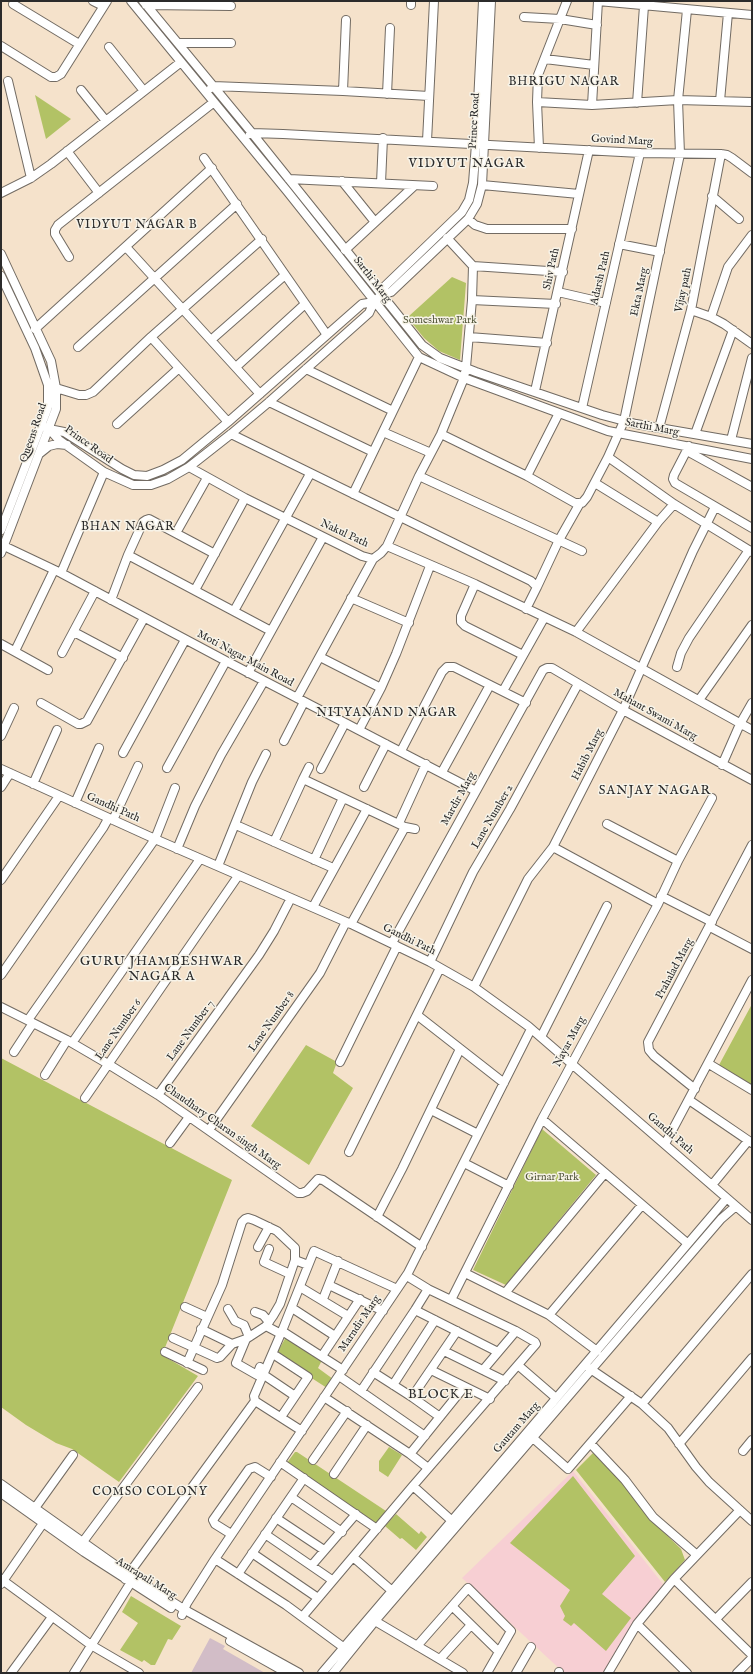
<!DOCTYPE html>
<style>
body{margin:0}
#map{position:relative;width:753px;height:1674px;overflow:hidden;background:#f5e2cb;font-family:"IM FELL English",serif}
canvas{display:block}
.frame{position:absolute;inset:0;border:2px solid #2b2b2b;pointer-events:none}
</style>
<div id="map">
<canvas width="753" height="1674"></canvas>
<div class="frame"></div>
</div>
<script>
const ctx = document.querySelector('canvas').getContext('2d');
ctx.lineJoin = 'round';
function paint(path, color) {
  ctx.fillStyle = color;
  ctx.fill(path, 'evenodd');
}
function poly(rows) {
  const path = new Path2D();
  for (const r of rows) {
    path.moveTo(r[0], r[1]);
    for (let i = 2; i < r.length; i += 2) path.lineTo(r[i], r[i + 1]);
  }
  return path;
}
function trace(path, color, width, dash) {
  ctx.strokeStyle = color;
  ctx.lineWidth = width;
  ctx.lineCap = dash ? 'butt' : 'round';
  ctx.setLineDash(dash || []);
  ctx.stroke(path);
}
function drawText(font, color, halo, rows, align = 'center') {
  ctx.font = font + ' "IM FELL English",serif';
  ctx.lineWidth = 3;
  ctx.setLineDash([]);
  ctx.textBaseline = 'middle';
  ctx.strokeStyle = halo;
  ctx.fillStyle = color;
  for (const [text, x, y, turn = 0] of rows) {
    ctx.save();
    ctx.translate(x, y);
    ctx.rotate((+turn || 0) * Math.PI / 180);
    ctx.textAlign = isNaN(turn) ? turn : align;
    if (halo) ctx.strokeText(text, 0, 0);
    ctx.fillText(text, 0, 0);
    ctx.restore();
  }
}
paint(poly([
 [573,1471,663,1584,605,1673,564,1673,462,1578]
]), '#f7cfd3');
paint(poly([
 [210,1638,225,1646,223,1649,265,1673,191,1673]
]), '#d2bdc7');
paint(poly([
 [35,95,71,119,46,139],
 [452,277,466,283,460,360,439,351,424,338,411,322,409,316],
 [752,1004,752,1085,719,1065],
 [306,1045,337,1062,333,1073,353,1088,309,1165,251,1126],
 [1,1058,232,1180,162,1355,198,1376,119,1482,72,1449,56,1443,26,1425,1,1407],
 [542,1129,596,1175,506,1285,473,1270],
 [287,1335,323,1358,318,1368,333,1379,327,1388,276,1355],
 [389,1447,402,1455,388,1477,379,1471,379,1461],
 [295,1452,297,1452,386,1511,376,1524,286,1464],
 [593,1453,615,1473,648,1517,681,1549,685,1560,665,1582,576,1470],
 [573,1476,635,1556,602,1594,631,1618,606,1651,574,1623,571,1626,563,1620,565,1616,560,1606,570,1590,510,1543],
 [396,1514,419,1534,421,1531,427,1537,416,1550,402,1538,400,1539,385,1526],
 [131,1596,181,1626,172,1640,168,1639,155,1665,151,1665,144,1660,142,1662,120,1650,138,1623,122,1612]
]), '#b2c265');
const minor = poly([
 [93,1,103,6],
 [131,1,287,191,419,357,464,378,608,431,752,459],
 [143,1,252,133,422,345,440,358,476,372,602,415,636,424,752,444],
 [598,1,752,15],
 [13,4,79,44],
 [146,5,231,6],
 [411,5,411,1],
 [524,17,560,19,597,25],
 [178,43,231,43],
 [1,46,51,77,56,77,61,74,107,1],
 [109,47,144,91],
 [545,59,594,65],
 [8,81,31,178],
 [211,88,213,86,343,91,429,96],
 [81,90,106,121],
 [343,91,346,20],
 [387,94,390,28],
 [720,101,728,13],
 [537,102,592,105,678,100,752,102],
 [637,103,644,6],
 [592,105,598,1],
 [250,134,252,133,283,134,640,153,721,154,727,155,732,158,752,173],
 [427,141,434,1],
 [539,148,537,102,538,75,567,1],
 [67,151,99,193],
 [204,158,327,335],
 [289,179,433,186],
 [342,181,375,222],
 [381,183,383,138],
 [482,185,579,194],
 [1,193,31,178,51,164,181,62],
 [712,196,739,219],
 [468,219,475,225,487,229,572,229],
 [447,238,473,266,563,272],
 [619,244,660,252],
 [126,247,260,394],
 [345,250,414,186],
 [1,254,51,361,56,388,56,409,1,553],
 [69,257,55,234,55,230,58,225,214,102],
 [1,276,35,348,48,385,48,407,1,530],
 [558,292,606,303],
 [381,295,385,286,462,212,469,200,473,183,476,144,483,1],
 [472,300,556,304],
 [691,310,711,317,724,324,752,344],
 [711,317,728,267,752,235],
 [35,329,212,168],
 [151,337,228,422],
 [469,337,547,343],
 [211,340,285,275],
 [78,347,237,204],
 [236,367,305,304],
 [306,369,393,411],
 [56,388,79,395,86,395,93,392,151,337,262,239],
 [535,391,589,150],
 [269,402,373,452],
 [582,408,640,153],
 [117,424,179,368],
 [41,425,49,429,64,432,122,469,134,475,147,476,163,470,182,460,228,422,362,304,374,302],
 [659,428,691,310,721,154],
 [49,429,59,440,104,472,133,485,151,485,168,479,189,467,231,434,269,402,369,313,374,302,381,295,391,292,468,219,477,204,482,185,491,1],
 [383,432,431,453],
 [231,434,531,581,537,587,526,609],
 [441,434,527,476,575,503,582,503,587,497,608,457,624,421,680,154,678,100,687,10],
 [695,434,733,330],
 [731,440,752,358],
 [689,446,674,475,673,479,675,483,752,528],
 [687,451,752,487],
 [39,454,49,446,57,444,67,445],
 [608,457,674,504,752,552],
 [189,467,245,498,362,556,373,559,381,553,387,546,419,476,441,434,464,378,466,367,472,300,473,266],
 [419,476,582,551],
 [527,476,559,413],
 [595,483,658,522],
 [353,494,419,357],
 [176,533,207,478],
 [4,546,61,573,226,661,476,791],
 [387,546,475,584,576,632,752,730],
 [128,555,271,631],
 [61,573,104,472],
 [475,584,461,616,461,622,465,626,523,655],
 [537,587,559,540,580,503],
 [195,590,245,498],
 [351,598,409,623],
 [111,600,128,555,143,522,146,520,149,519,215,554],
 [234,611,310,474],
 [74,632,123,658],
 [576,632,658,522,674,504],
 [1,644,48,670],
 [15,651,54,570],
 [62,653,95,591],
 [320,657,381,688],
 [677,667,681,653,689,638,749,550],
 [248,673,323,537],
 [503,691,544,618],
 [297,698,373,559],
 [699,700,752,625],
 [41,703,78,724,81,724,87,721,144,618],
 [359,730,381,688,396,654,430,566],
 [1,736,14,708],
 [284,741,304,702],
 [401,751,442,672,447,667,454,667,526,703],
 [123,753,185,640],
 [722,765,740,724,752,703],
 [309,767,303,779,405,827,415,829],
 [167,768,226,661],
 [1,769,155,839,351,924,430,962,474,987,528,1026,752,1220],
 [321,769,345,723],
 [442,772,490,685],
 [33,784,57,730],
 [1,787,10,773],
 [364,787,386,744],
 [75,803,99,748],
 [113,820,138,766],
 [399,823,426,764],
 [607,824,678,861],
 [236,825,333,868],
 [274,842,303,779],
 [553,847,658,904],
 [177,849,195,806,221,755,264,681],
 [314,860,343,798],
 [218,866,252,782,266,754],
 [1,880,59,796],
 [661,896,712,922],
 [313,907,367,809],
 [351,924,405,827],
 [710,927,752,949],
 [392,943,543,670,547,668,552,668,623,710,752,780],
 [430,962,473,872,510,809,578,684],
 [1,975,103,828,108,819],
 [474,987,528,879,553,847,623,710,693,551,715,507],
 [1,1007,67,1040,108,1064,158,1095,298,1193,302,1193,307,1191,318,1179,323,1180,422,1247],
 [417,1015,504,1083],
 [28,1020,155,839,175,788],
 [541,1037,607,906],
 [72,1043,200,859],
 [14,1052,33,1023],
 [340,1062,397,946],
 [709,1064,752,1090],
 [45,1075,67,1040],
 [695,1089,654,1056,649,1050,648,1042,752,845],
 [158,1095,259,955,274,931,291,898],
 [85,1098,238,876],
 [689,1100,752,1143],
 [431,1110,478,1134],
 [542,1119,687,1243],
 [209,1130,320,973,346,922],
 [170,1143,189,1117],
 [665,1144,752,980],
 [349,1152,440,968],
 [464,1163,509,1186],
 [712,1185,748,1141],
 [377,1217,402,1169,460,1049],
 [258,1247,269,1227],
 [269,1249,264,1262,290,1274],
 [465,1273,549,1315,597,1351],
 [329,1285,383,1311],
 [300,1287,348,1316],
 [505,1293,605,1173],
 [323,1299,338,1261],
 [451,1300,542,1119,658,904,678,861,712,798],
 [185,1307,207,1317],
 [292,1308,335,1336],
 [228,1309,235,1321,244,1325,249,1337],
 [415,1310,498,1352],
 [255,1312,263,1315,269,1322],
 [549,1315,642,1205],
 [266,1326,281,1334],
 [201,1329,232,1344,246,1339,266,1326,273,1316,280,1304,295,1260,308,1265],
 [282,1331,343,1370],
 [173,1338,217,1358,220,1357,232,1344],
 [246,1339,236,1363,257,1375,260,1367],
 [444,1351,505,1381],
 [165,1352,203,1370],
 [273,1354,308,1377,281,1417],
 [322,1356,360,1299],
 [187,1363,222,1285,242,1222,245,1219,248,1218,254,1220,277,1231,295,1248,295,1260],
 [519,1366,556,1398],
 [589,1368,642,1404,668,1428,696,1467,709,1482,752,1521],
 [431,1370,490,1399],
 [483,1370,516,1331],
 [373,1372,412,1397,440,1417],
 [264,1375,295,1396],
 [339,1376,425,1436],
 [393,1385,435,1320],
 [361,1391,415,1310,428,1289],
 [324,1397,410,1454,428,1468],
 [412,1397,457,1331],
 [255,1401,302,1431],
 [642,1404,752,1274],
 [533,1438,568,1469,631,1396],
 [591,1444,625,1480,653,1517,697,1555],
 [679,1444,752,1358],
 [743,1451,752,1440],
 [410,1454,464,1387],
 [313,1460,347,1411],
 [280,1462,377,1529],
 [334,1474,367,1425],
 [1,1484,128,1574,185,1610,299,1673],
 [413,1486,451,1520],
 [1,1493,84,1552,171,1608],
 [291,1497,342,1532],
 [35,1508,73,1455],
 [276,1518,324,1550],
 [231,1534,215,1524,213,1520,249,1469,255,1467,271,1477],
 [265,1534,332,1580],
 [82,1543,198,1387],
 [252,1553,318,1598],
 [353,1557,391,1590],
 [215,1559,286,1605,343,1647],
 [312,1565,356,1514],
 [238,1574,304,1478],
 [1,1579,91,1645,139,1673],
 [125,1579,255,1401,254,1396,282,1331,314,1251,397,1289],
 [674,1579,752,1655],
 [1,1584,46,1519],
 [452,1606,499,1652],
 [182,1615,187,1603,215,1559,408,1273,531,1029],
 [303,1616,412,1487,536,1344,535,1342,516,1331,428,1289,407,1276],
 [716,1619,752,1582],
 [375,1621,463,1673],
 [637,1624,687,1673],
 [230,1641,287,1673],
 [417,1646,468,1588,511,1631,487,1673],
 [440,1659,471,1625],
 [11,1673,52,1617],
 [74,1673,133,1579],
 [322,1673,726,1199],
 [333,1673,375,1621,721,1219,736,1206],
 [516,1673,531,1647],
 [559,1673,559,1672],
 [608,1673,637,1624,674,1579,740,1510],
 [737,1673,752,1658]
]);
trace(minor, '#726b63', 10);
trace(minor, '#fff', 8);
drawText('11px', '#2b2b2b', '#f7f3e8', [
 ["Prince Road",475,121,-87],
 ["Govind Marg",622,141,3],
 ["Shiv Path",552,269,-78],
 ["Adarsh Path",601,278,-77],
 ["Sarthi Marg",372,280,52],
 ["Vijay path",684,290,-78],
 ["Ekta Marg",640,292,-78],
 ["Sarthi Marg",652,428,11],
 ["Queens Road",34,433,-71],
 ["Prince Road",88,445,36],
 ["Nakul Path",344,534,25],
 ["Moti Nagar Main Road",245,659,28],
 ["Mahant Swami Marg",655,715,29],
 ["Habib Marg",588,755,-63],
 ["Mardir Marg",459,799,-61],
 ["Gandhi Path",113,808,24],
 ["Lane Number 2",493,817,-60],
 ["Gandhi Path",409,940,26],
 ["Prahalad Marg",675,969,-62],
 ["Lane Number 8",272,1022,-55],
 ["Lane Number 6",119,1030,-55],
 ["Lane Number 7",191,1031,-54],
 ["Nayar Marg",570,1042,-62],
 ["Chaudhary Charan singh Marg",222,1127,35],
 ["Gandhi Path",670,1134,41],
 ["Marndir Marg",360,1324,-56],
 ["Gautam Marg",517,1428,-49],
 ["Amrapali Marg",146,1579,32]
]);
drawText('11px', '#54583c', '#f7f3e8', [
 ["Someshwar Park",440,321],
 ["Girnar Park",552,1178]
]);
ctx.letterSpacing = '1px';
drawText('12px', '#2b2b2b', '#f7f3e8', [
 ["BHRIGU NAGAR",564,83],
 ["VIDYUT NAGAR B",137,226],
 ["BHAN NAGAR",128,528],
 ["NITYANAND NAGAR",387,714],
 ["COMSO COLONY",150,1493]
]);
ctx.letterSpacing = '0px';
ctx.letterSpacing = '1px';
drawText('13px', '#2b2b2b', '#f7f3e8', [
 ["VIDYUT NAGAR",467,164],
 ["SANJAY NAGAR",655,791],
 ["GURU JHAMBESHWAR",162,962],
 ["NAGAR A",162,977],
 ["BLOCK E",441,1395]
]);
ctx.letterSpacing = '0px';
</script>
